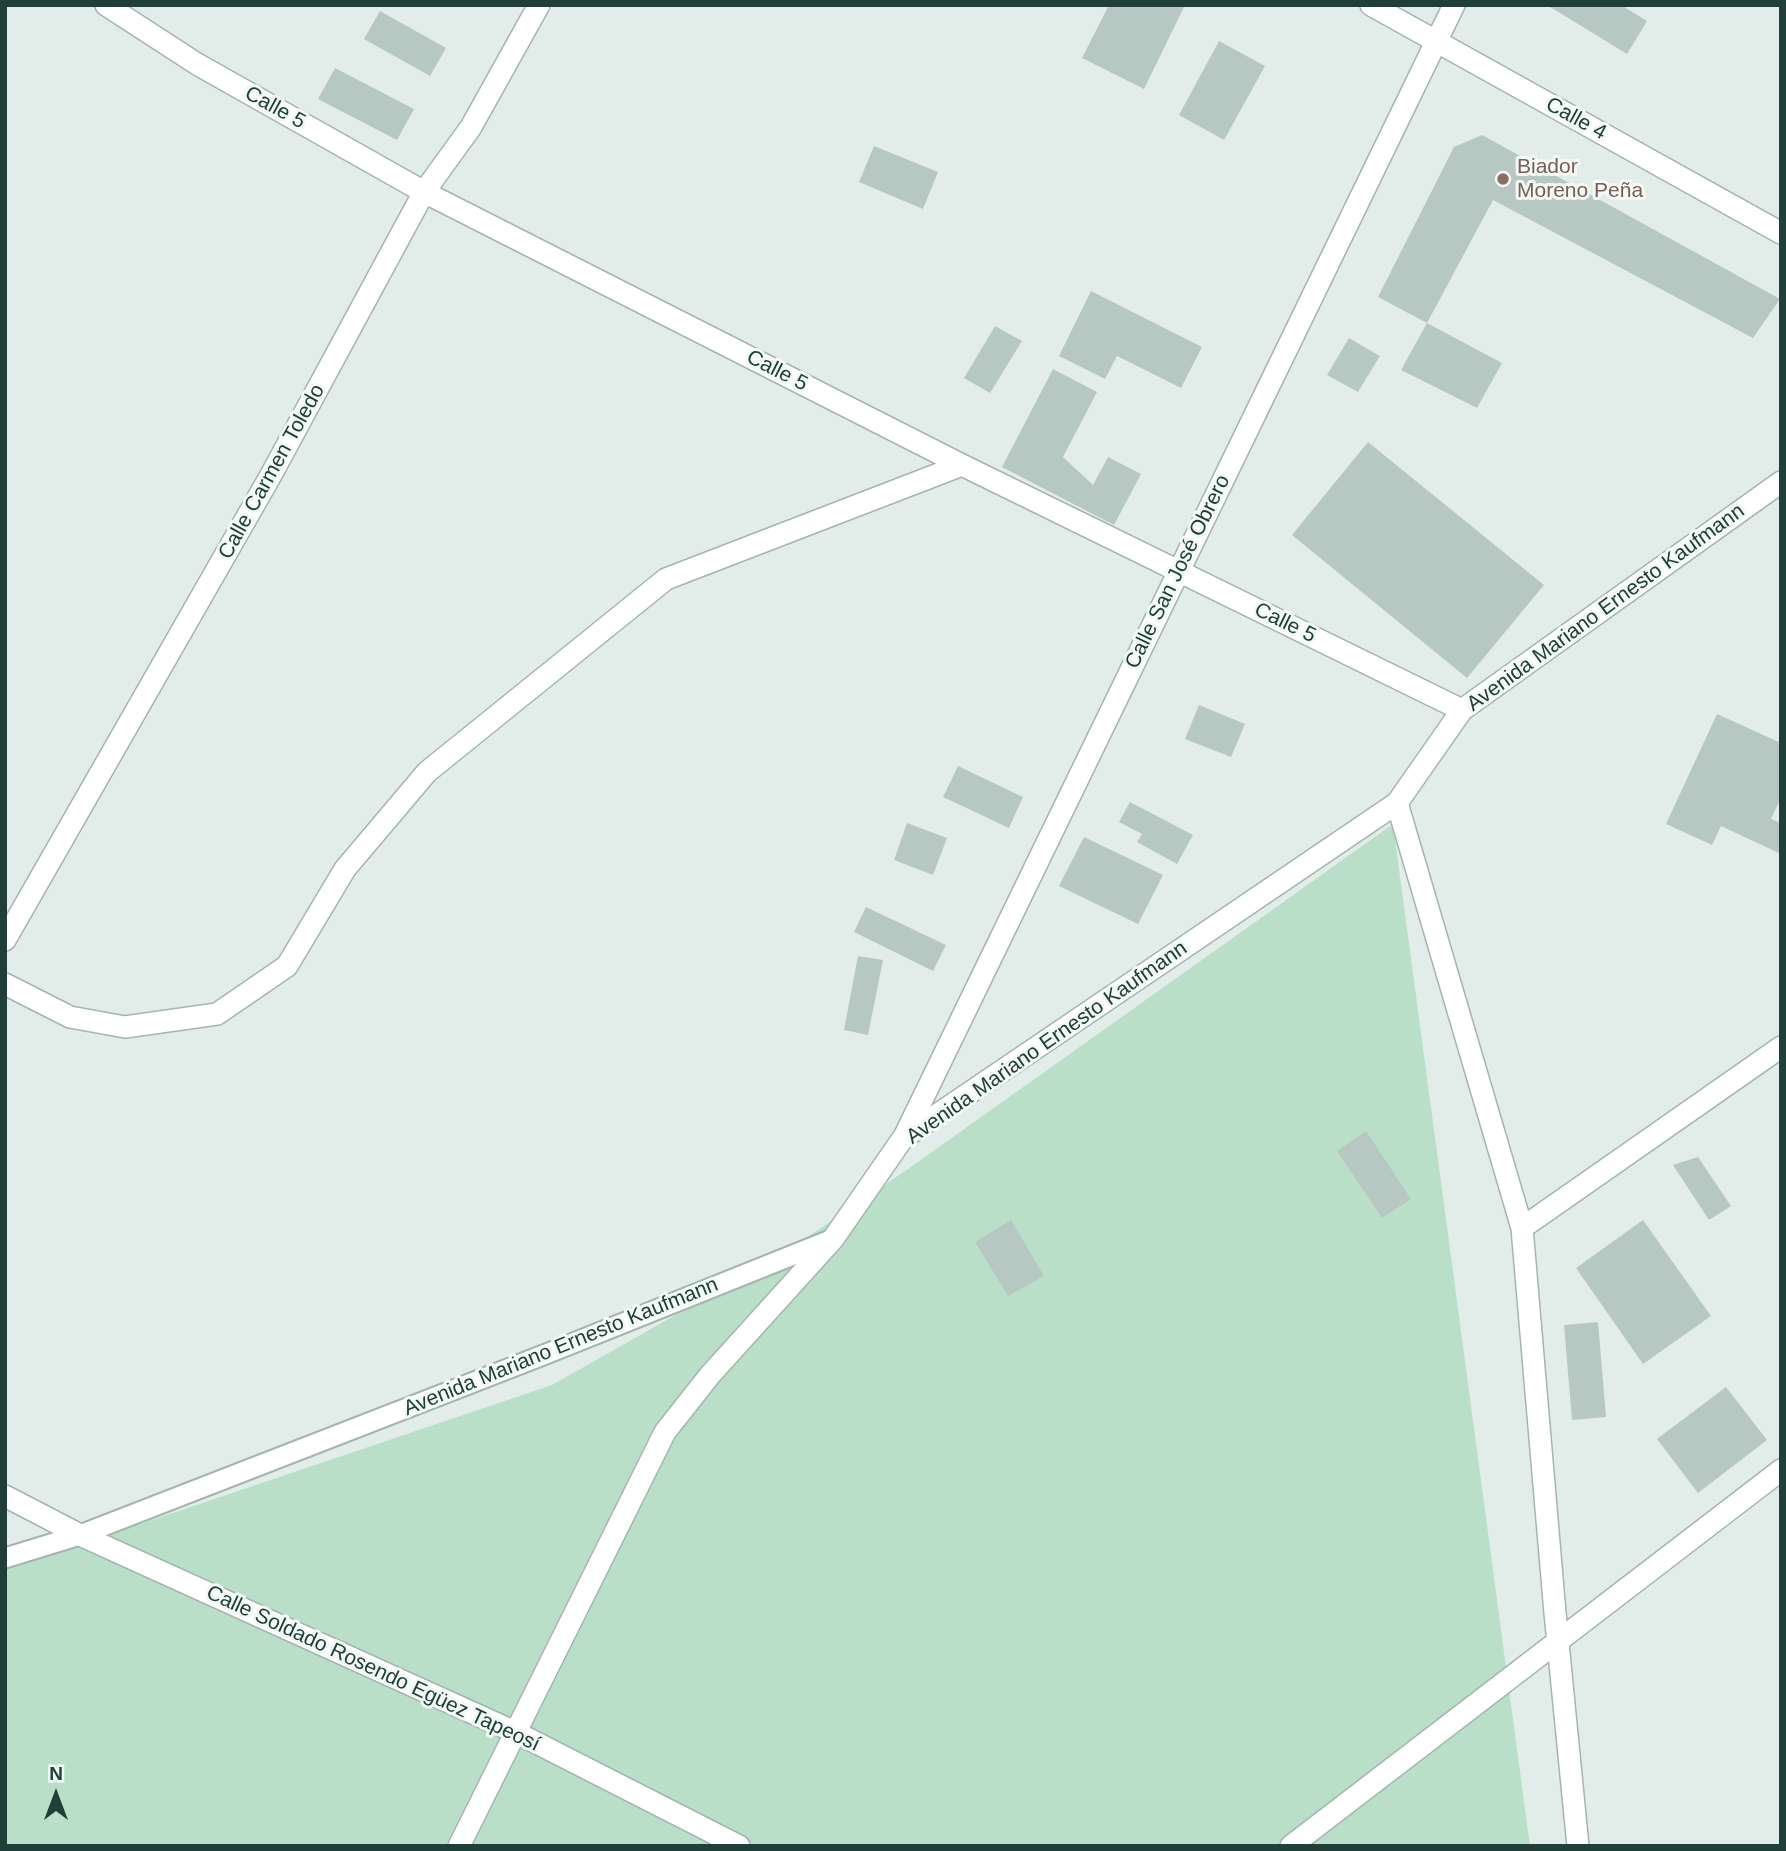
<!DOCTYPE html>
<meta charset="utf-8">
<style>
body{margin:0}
#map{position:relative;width:1786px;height:1851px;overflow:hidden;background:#e2ede9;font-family:Arial,sans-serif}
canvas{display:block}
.frame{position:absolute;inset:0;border:7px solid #213f39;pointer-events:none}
.north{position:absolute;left:21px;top:1760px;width:70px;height:70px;-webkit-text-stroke:5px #f3f9f7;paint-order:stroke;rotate:0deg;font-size:19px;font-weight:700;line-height:28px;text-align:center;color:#213f39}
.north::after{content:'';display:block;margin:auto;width:24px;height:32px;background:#213f39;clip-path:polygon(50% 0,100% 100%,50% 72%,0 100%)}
</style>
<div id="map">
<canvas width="1786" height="1851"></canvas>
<div class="frame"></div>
<div class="north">N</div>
</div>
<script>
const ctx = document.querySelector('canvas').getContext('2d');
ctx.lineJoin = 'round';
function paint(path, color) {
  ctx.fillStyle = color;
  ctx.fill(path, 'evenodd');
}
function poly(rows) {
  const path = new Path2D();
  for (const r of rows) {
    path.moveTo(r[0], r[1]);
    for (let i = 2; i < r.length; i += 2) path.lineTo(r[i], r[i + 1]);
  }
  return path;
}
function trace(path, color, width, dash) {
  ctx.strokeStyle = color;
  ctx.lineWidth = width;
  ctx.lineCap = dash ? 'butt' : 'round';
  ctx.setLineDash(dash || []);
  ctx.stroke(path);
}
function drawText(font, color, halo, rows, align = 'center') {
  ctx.font = font + ' Arial,sans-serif';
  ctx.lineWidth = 6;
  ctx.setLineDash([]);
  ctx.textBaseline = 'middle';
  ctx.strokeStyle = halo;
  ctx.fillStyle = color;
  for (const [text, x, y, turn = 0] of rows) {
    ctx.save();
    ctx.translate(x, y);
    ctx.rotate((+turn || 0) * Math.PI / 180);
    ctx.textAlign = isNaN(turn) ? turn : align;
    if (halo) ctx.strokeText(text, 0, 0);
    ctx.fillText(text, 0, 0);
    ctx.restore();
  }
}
paint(poly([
 [1393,824,1530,1846,5,1846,5,1568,72,1547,552,1385,778,1257,908,1169]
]), '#badfc8');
paint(poly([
 [1109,5,1185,5,1144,89,1082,58],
 [1547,5,1621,5,1647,21,1627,54],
 [380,11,446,48,430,76,364,39],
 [1219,41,1265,66,1224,140,1179,115],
 [335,68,414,109,397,140,318,99],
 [1482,135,1780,299,1753,338,1493,200,1427,323,1502,363,1477,408,1401,370,1427,323,1378,297,1454,147],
 [874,146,938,172,923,209,859,182],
 [1091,291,1202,347,1181,388,1117,356,1105,379,1059,356],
 [995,326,1022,341,990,393,964,378],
 [1349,338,1380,356,1358,392,1327,375],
 [1053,369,1097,392,1063,457,1093,485,1108,457,1141,474,1114,525,1002,467],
 [1368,442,1544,585,1467,678,1292,535],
 [1199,705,1245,724,1231,757,1185,739],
 [1717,714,1781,743,1781,798,1771,819,1781,823,1781,854,1721,826,1712,845,1666,824],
 [958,766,1023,797,1009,828,943,797],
 [1130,802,1193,835,1177,864,1137,842,1142,834,1119,822],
 [907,823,947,838,933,875,894,860],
 [1084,837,1163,875,1138,924,1059,886],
 [866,907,946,945,933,971,854,932],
 [858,956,883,960,868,1035,844,1030],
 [1366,1131,1411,1199,1382,1218,1337,1151],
 [1698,1157,1731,1206,1709,1220,1673,1165],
 [1011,1220,1044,1276,1008,1296,975,1242],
 [1643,1220,1711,1316,1643,1364,1576,1268],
 [1598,1322,1606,1417,1572,1420,1564,1325],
 [1726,1387,1767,1440,1698,1493,1657,1439]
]), '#b7c8c2');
const service = poly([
 [5,1558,80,1535,546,1354,833,1239]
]);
const minor = poly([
 [106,5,197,64,424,192,962,465,1462,710],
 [1371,5,1781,233],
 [1397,803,1522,1228,1555,1613,1578,1846],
 [5,940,271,475,424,192,471,127,539,5],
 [5,984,70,1017,125,1027,217,1014,287,966,345,869,427,772,666,579,962,465],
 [904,1137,1454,5],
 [1522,1228,1781,1047],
 [5,1496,80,1535,517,1733,739,1846],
 [459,1846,665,1432,710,1375,833,1239,903,1138,1397,803,1462,710,1781,482],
 [1291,1846,1781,1470]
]);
trace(service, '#a4b5b1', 23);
trace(minor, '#a4b5b1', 24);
trace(service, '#fff', 19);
trace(minor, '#fff', 21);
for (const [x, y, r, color] of [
 [1503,179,7,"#8d6e63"]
]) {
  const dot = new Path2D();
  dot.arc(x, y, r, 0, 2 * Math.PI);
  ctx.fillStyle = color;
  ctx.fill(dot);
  trace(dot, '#f3f9f7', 2.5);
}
drawText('21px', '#213f39', '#f3f9f7', [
 ["Calle 5",275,108,29],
 ["Calle 4",1576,119,29],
 ["Calle 5",777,371,27],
 ["Calle Carmen Toledo",272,472,-61],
 ["Calle San José Obrero",1178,572,-64],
 ["Avenida Mariano Ernesto Kaufmann",1606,608,-36],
 ["Calle 5",1285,623,26],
 ["Avenida Mariano Ernesto Kaufmann",1047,1043,-35],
 ["Avenida Mariano Ernesto Kaufmann",561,1347,-22],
 ["Calle Soldado Rosendo Egüez Tapeosí",373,1669,25]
]);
drawText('21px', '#785e54', '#f3f9f7', [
 ["Biador",1517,167],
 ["Moreno Peña",1517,191]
], 'left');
</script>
